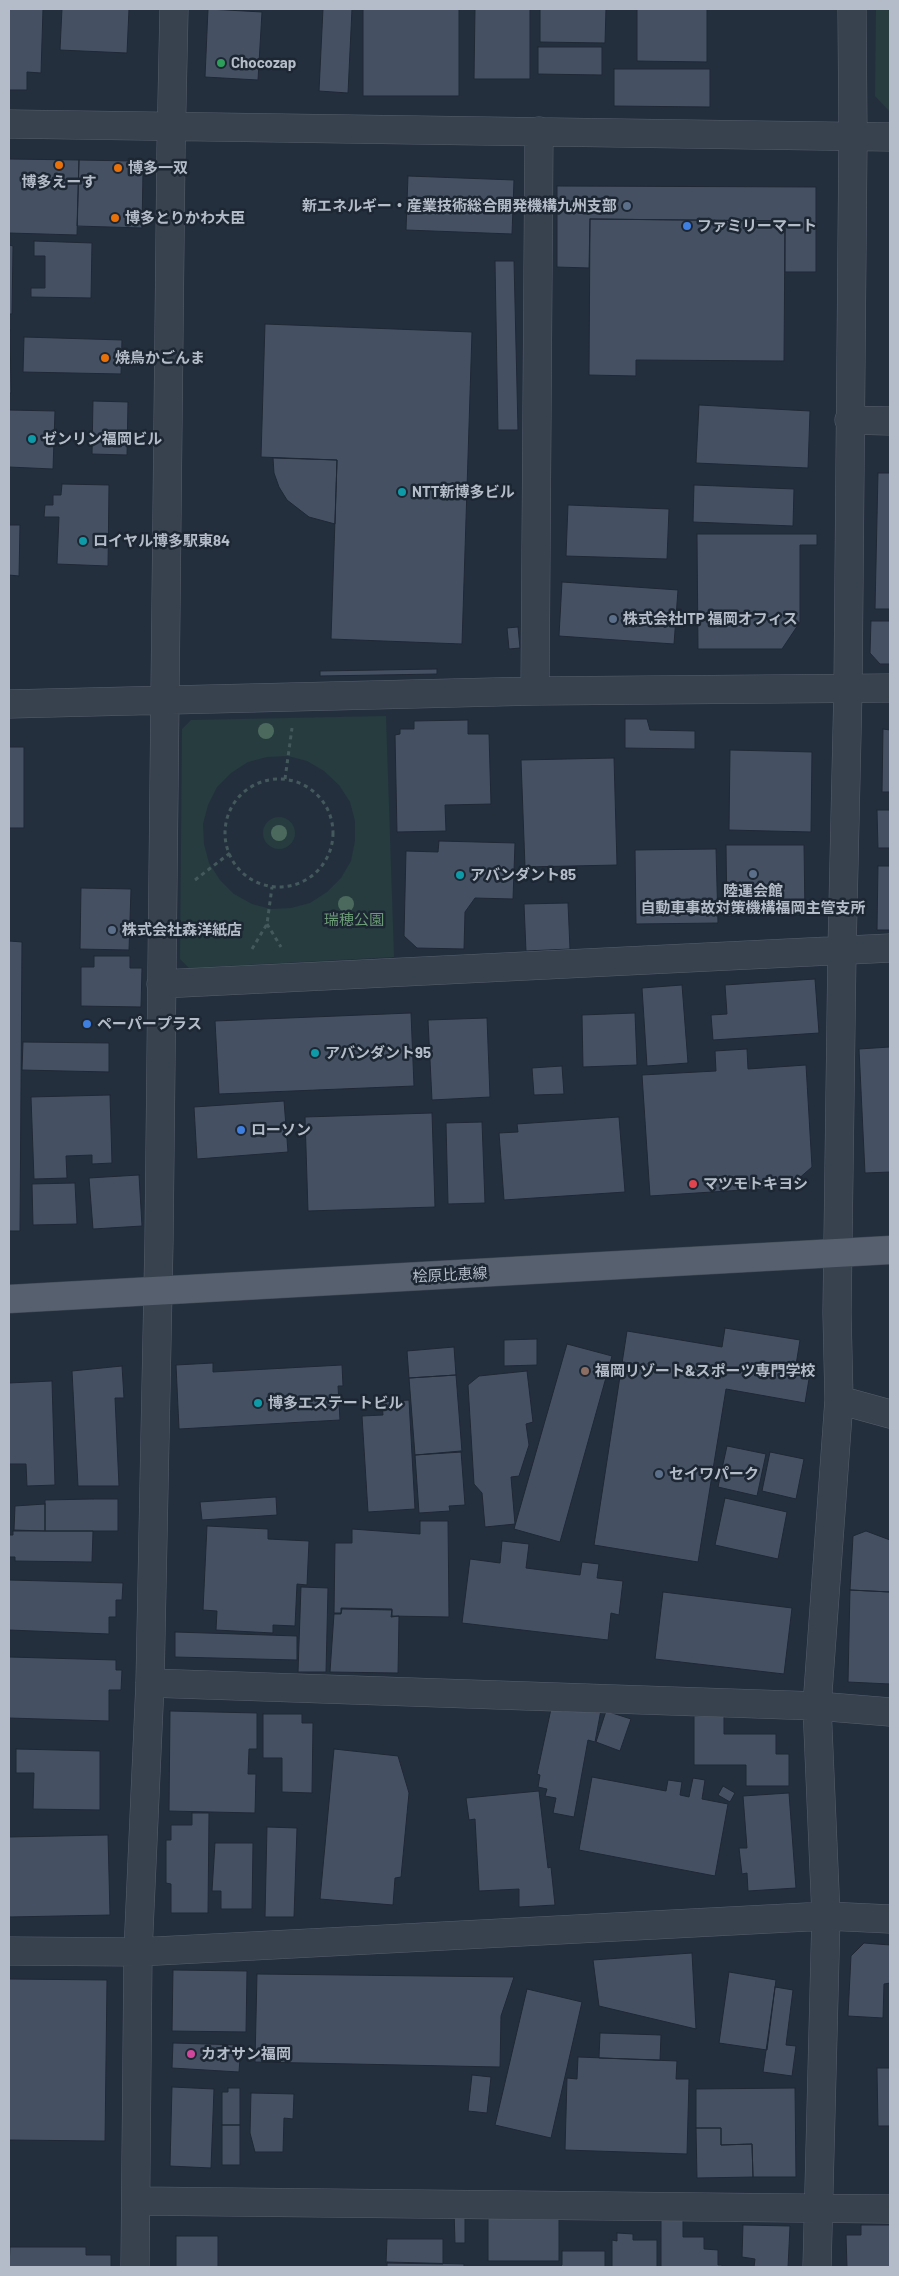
<!DOCTYPE html>
<meta charset="utf-8">
<style>
body{margin:0}
#map{position:relative;width:899px;height:2276px;overflow:hidden;background:#242f3e;font-family:Barlow,sans-serif}
canvas{display:block}
.frame{position:absolute;inset:0;border:10px solid #b4bcc9;pointer-events:none}
</style>
<div id="map">
<canvas width="899" height="2276"></canvas>
<div class="frame"></div>
</div>
<script>
const ctx = document.querySelector('canvas').getContext('2d');
ctx.lineJoin = 'round';
function paint(path, color) {
  ctx.fillStyle = color;
  ctx.fill(path, 'evenodd');
}
function poly(rows) {
  const path = new Path2D();
  for (const r of rows) {
    if (r.length === 3) {
      path.moveTo(r[0] + r[2], r[1]);
      path.arc(r[0], r[1], r[2], 0, 2 * Math.PI);
      continue;
    }
    path.moveTo(r[0], r[1]);
    for (let i = 2; i < r.length; i += 2) path.lineTo(r[i], r[i + 1]);
  }
  return path;
}
function trace(path, color, width, dash) {
  ctx.strokeStyle = color;
  ctx.lineWidth = width;
  ctx.lineCap = dash ? 'butt' : 'round';
  ctx.setLineDash(dash || []);
  ctx.stroke(path);
}
function drawText(font, color, halo, rows, align = 'center') {
  ctx.font = font + ' Barlow,"Noto Sans JP",sans-serif';
  ctx.lineWidth = 5;
  ctx.setLineDash([]);
  ctx.textBaseline = 'middle';
  ctx.strokeStyle = halo;
  ctx.fillStyle = color;
  for (const [text, x, y, turn = 0] of rows) {
    ctx.save();
    ctx.translate(x, y);
    ctx.rotate((+turn || 0) * Math.PI / 180);
    ctx.textAlign = isNaN(turn) ? turn : align;
    if (halo) ctx.strokeText(text, 0, 0);
    ctx.fillText(text, 0, 0);
    ctx.restore();
  }
}
paint(poly([
 [876,9,890,9,890,112,875,96],
 [386,716,394,957,189,968,180,959,182,729,191,720],
 [288,756,307,761,324,771,339,785,350,802,355,821,355,841,351,861,341,878,327,892,310,903,291,908,271,909,252,904,234,894,220,880,209,863,204,844,203,824,208,805,217,787,231,773,248,762,267,757],
 [279,833,16]
]), '#263c3f');
const building = poly([
 [9,9,43,9,41,73,27,72,27,90,9,90,9,9],
 [62,9,129,9,127,53,60,50,62,9],
 [208,9,262,12,258,80,205,77,208,9],
 [323,9,352,9,348,93,319,91,323,9],
 [363,9,459,9,459,96,363,96,363,9],
 [475,9,530,9,530,79,474,79,475,9],
 [540,9,606,9,605,43,540,42,540,9],
 [637,9,707,9,707,62,637,61,637,9],
 [538,47,602,47,602,75,538,74,538,47],
 [614,69,710,69,710,107,614,106,614,69],
 [9,159,79,160,77,235,9,233,9,159],
 [79,160,132,161,143,171,142,228,77,226,79,160],
 [408,176,514,180,512,234,406,230,408,176],
 [557,186,816,187,816,272,785,272,785,221,590,219,589,268,557,267,557,186],
 [590,219,785,221,784,361,636,360,636,376,589,375,590,219],
 [34,241,92,243,91,298,31,297,31,288,45,288,45,256,34,256,34,241],
 [9,245,13,246,12,314,9,314,9,245],
 [495,261,514,261,518,430,498,430,495,261],
 [265,324,472,332,462,644,331,639,337,460,261,457,265,324],
 [9,329,10,329,11,393,9,393,9,329],
 [24,337,122,340,121,374,23,372,24,337],
 [93,401,128,402,127,455,92,454,93,401],
 [699,405,810,411,808,468,696,463,699,405],
 [9,410,55,411,53,469,9,467,9,410],
 [273,458,337,460,335,524,309,517,287,500,279,487,274,473,273,458],
 [878,473,890,473,890,609,875,609,878,473],
 [62,484,109,485,108,566,57,564,59,517,44,517,45,505,53,505,53,495,61,495,62,484],
 [694,485,794,489,793,526,693,522,694,485],
 [568,505,669,509,667,559,566,556,568,505],
 [9,525,20,525,19,576,9,575,9,525],
 [697,534,817,534,817,545,800,545,800,622,782,649,698,649,697,534],
 [562,582,678,590,674,644,559,636,562,582],
 [871,621,890,621,890,664,880,664,870,653,871,621],
 [518,627,520,648,509,649,507,628,518,627],
 [437,669,437,674,320,676,320,671,437,669],
 [625,719,647,719,650,730,695,731,695,749,625,748,625,719],
 [468,720,468,734,489,734,491,804,445,805,446,831,397,832,395,735,400,734,400,729,414,729,414,721,468,720],
 [883,729,890,730,890,792,882,792,883,729],
 [9,747,24,747,24,828,9,828,9,747],
 [730,750,812,752,811,832,729,830,730,750],
 [614,758,617,865,525,867,521,760,614,758],
 [877,810,890,810,890,848,878,848,877,810],
 [439,841,515,843,513,899,475,898,465,912,464,949,417,948,404,936,406,851,438,852,439,841],
 [726,845,804,845,805,915,727,916,726,845],
 [716,849,718,923,636,924,635,850,716,849],
 [878,866,890,866,890,930,877,930,878,866],
 [81,888,131,889,129,950,80,949,81,888],
 [568,903,570,949,526,951,524,904,568,903],
 [9,941,22,942,20,1231,9,1231,9,941],
 [94,956,130,956,130,968,142,968,141,1007,81,1006,81,967,94,967,94,956],
 [815,979,819,1033,713,1040,711,1015,727,1014,725,985,815,979],
 [682,985,688,1063,647,1066,642,988,682,985],
 [411,1013,414,1086,219,1094,215,1021,411,1013],
 [635,1013,637,1065,583,1067,582,1015,635,1013],
 [487,1018,490,1097,432,1100,428,1020,487,1018],
 [23,1042,109,1043,109,1072,22,1070,23,1042],
 [890,1047,890,1172,865,1173,859,1049,890,1047],
 [747,1049,748,1069,806,1065,812,1167,789,1187,650,1196,642,1075,716,1071,715,1051,747,1049],
 [562,1066,564,1094,534,1095,532,1068,562,1066],
 [110,1095,112,1163,92,1164,92,1155,66,1156,67,1178,34,1179,31,1097,110,1095],
 [284,1101,288,1152,197,1159,194,1107,284,1101],
 [432,1113,435,1207,308,1211,305,1117,432,1113],
 [619,1117,625,1192,504,1200,499,1133,518,1132,517,1124,619,1117],
 [482,1122,485,1203,448,1204,446,1123,482,1122],
 [139,1175,142,1226,93,1229,89,1178,139,1175],
 [75,1183,77,1224,33,1225,32,1184,75,1183],
 [725,1328,800,1340,796,1365,811,1367,805,1403,726,1389,698,1562,594,1545,627,1331,722,1347,725,1328],
 [537,1339,537,1365,504,1366,504,1340,537,1339],
 [567,1344,612,1356,560,1542,514,1529,567,1344],
 [454,1347,456,1375,409,1378,407,1351,454,1347],
 [213,1363,213,1372,342,1365,343,1386,338,1386,340,1420,179,1429,176,1365,213,1363],
 [122,1366,124,1398,115,1398,119,1486,78,1486,72,1371,122,1366],
 [527,1371,533,1422,526,1424,529,1445,519,1476,511,1477,515,1524,485,1527,482,1493,474,1484,468,1385,479,1376,527,1371],
 [456,1375,462,1452,415,1455,409,1378,456,1375],
 [52,1381,55,1485,27,1486,26,1464,9,1464,9,1383,52,1381],
 [409,1400,415,1509,368,1512,362,1416,383,1415,382,1402,409,1400],
 [727,1446,766,1454,757,1496,718,1487,727,1446],
 [461,1451,465,1505,449,1506,450,1511,419,1513,415,1455,461,1451],
 [770,1452,804,1459,796,1499,762,1491,770,1452],
 [276,1497,277,1515,202,1520,200,1502,276,1497],
 [725,1498,787,1512,778,1559,715,1545,725,1498],
 [93,1499,118,1499,118,1531,45,1531,45,1500,93,1499],
 [45,1504,45,1531,14,1530,15,1506,45,1504],
 [420,1521,448,1521,449,1617,392,1616,392,1609,341,1608,341,1613,334,1613,335,1543,352,1543,352,1529,420,1534,420,1521],
 [207,1526,268,1529,268,1539,309,1541,307,1585,297,1584,295,1626,273,1625,273,1633,216,1630,217,1611,203,1610,207,1526],
 [13,1531,93,1531,92,1562,15,1561,15,1557,9,1557,9,1535,13,1535,13,1531],
 [866,1531,890,1540,890,1592,850,1590,853,1536,866,1531],
 [502,1541,529,1544,526,1568,580,1575,582,1562,599,1564,597,1578,623,1581,619,1615,611,1613,608,1640,462,1623,470,1559,500,1563,502,1541],
 [9,1580,123,1583,122,1600,116,1600,116,1617,109,1617,109,1634,9,1630,9,1580],
 [301,1587,328,1588,326,1672,298,1672,301,1587],
 [850,1590,890,1592,890,1684,848,1682,850,1590],
 [663,1592,792,1608,784,1674,655,1659,663,1592],
 [342,1609,392,1610,391,1617,399,1616,398,1673,330,1672,334,1614,341,1614,342,1609],
 [175,1632,297,1636,297,1660,175,1657,175,1632],
 [9,1657,116,1660,116,1670,122,1670,121,1690,109,1690,109,1721,9,1718,9,1657],
 [551,1709,564,1711,565,1709,601,1710,595,1742,588,1740,574,1817,553,1813,556,1798,545,1796,547,1789,538,1787,540,1775,537,1774,551,1709],
 [170,1711,257,1713,257,1749,249,1749,248,1774,256,1774,255,1813,169,1811,170,1711],
 [606,1711,631,1719,620,1751,596,1742,606,1711],
 [263,1714,302,1714,302,1723,313,1723,312,1793,282,1792,282,1758,263,1758,263,1714],
 [724,1715,724,1734,776,1734,776,1754,789,1754,789,1786,746,1786,746,1765,694,1765,694,1716,724,1715],
 [16,1749,100,1751,100,1810,33,1809,34,1773,16,1773,16,1749],
 [334,1749,398,1756,409,1793,401,1877,395,1878,393,1905,320,1899,334,1749],
 [592,1777,666,1791,668,1780,682,1782,680,1795,689,1797,693,1778,705,1780,702,1799,728,1804,715,1876,579,1850,592,1777],
 [723,1786,735,1793,730,1802,718,1795,723,1786],
 [539,1791,548,1868,551,1867,555,1905,519,1907,519,1889,479,1891,475,1819,469,1820,466,1798,539,1791],
 [789,1793,796,1888,748,1891,747,1873,742,1874,739,1848,747,1848,743,1796,789,1793],
 [192,1813,209,1813,208,1913,171,1913,171,1884,166,1883,166,1840,171,1840,171,1825,192,1825,192,1813],
 [267,1827,297,1828,294,1917,265,1917,267,1827],
 [108,1835,110,1915,9,1917,9,1837,108,1835],
 [215,1843,253,1843,252,1909,221,1909,221,1891,212,1891,215,1843],
 [864,1943,890,1945,890,1983,884,1984,883,2018,848,2016,851,1956,864,1943],
 [692,1953,696,2029,599,2006,593,1960,692,1953],
 [173,1970,247,1971,246,2032,172,2031,173,1970],
 [729,1972,776,1980,767,2050,719,2043,729,1972],
 [257,1974,514,1977,501,2016,500,2067,255,2062,257,1974],
 [9,1979,107,1980,105,2141,9,2140,9,1979],
 [775,1987,793,1990,786,2045,796,2046,792,2076,763,2072,775,1987],
 [527,1989,582,2002,551,2138,495,2125,527,1989],
 [600,2033,661,2035,660,2060,599,2058,600,2033],
 [173,2043,241,2045,239,2072,172,2068,173,2043],
 [578,2057,677,2061,676,2079,689,2079,687,2154,565,2150,567,2078,577,2079,578,2057],
 [877,2068,890,2068,890,2126,878,2126,877,2068],
 [472,2075,491,2077,487,2113,468,2111,472,2075],
 [172,2087,214,2089,211,2168,170,2166,172,2087],
 [228,2088,240,2088,240,2125,222,2125,222,2092,228,2092,228,2088],
 [795,2088,796,2177,753,2177,752,2144,721,2145,721,2128,696,2128,696,2089,795,2088],
 [251,2093,294,2094,293,2119,284,2118,283,2152,255,2152,250,2133,251,2093],
 [222,2125,240,2125,240,2165,222,2165,222,2125],
 [696,2128,721,2128,721,2145,752,2144,753,2177,697,2178,696,2128],
 [465,2208,465,2243,455,2243,454,2209,465,2208],
 [488,2213,559,2213,559,2261,488,2261,488,2213],
 [661,2219,683,2219,683,2237,704,2237,704,2249,718,2250,718,2265,722,2265,722,2267,661,2267,661,2219],
 [743,2225,790,2226,788,2267,754,2267,755,2259,742,2257,743,2225],
 [861,2225,890,2225,890,2267,847,2267,846,2235,861,2235,861,2225],
 [617,2233,633,2234,633,2240,657,2240,657,2267,612,2267,612,2240,617,2241,617,2233],
 [176,2236,218,2236,218,2267,176,2267,176,2236],
 [387,2239,443,2239,443,2264,386,2263,387,2239],
 [10,2247,86,2247,86,2255,111,2255,111,2267,9,2267,10,2247],
 [562,2251,605,2251,605,2267,559,2267,562,2265,562,2251],
 [387,2262,464,2264,464,2267,387,2267,387,2262]
]);
paint(building, '#455162');
trace(building, '#1f2835', 1);
const minor = poly([
 [9,124,890,137],
 [849,420,890,421],
 [535,691,539,131],
 [9,704,535,691,890,688],
 [161,984,890,948],
 [839,1400,890,1414],
 [150,1683,817,1706,890,1712],
 [9,1951,138,1952,826,1916,890,1919],
 [137,2201,890,2209],
 [135,2267,138,1952,150,1683,159,1240,171,149,174,9],
 [817,2267,826,1916,817,1706,839,1400,837,1313,842,950,848,689,853,137,852,9]
]);
const major = poly([
 [9,1299,890,1250]
]);
trace(minor, '#565f6c', 29);
trace(major, '#414a57', 29);
trace(poly([
 [285,779,292,728],
 [279,833,54],
 [195,880,230,853],
 [267,924,281,947],
 [252,949,267,924,272,887]
]), '#44595c', 3, [4, 4]);
trace(minor, '#38414e', 28);
trace(major, '#56606e', 28);
ctx.fillStyle = '#4b6a5d';
for (const [x, y] of [
 [266,731],
 [279,833],
 [346,904]
]) {
  ctx.beginPath();
  ctx.arc(x, y, 8, 0, 2 * Math.PI);
  ctx.fill();
}
for (const [x, y, r, color] of [
 [221,63,5,"#2e9e5b"],
 [59,165,5,"#e8710a"],
 [118,168,5,"#e8710a"],
 [627,206,5,"#5c6f8a"],
 [115,218,5,"#e8710a"],
 [687,226,5,"#3f7fe0"],
 [105,358,5,"#e8710a"],
 [32,439,5,"#0f9aa8"],
 [402,492,5,"#0f9aa8"],
 [83,541,5,"#0f9aa8"],
 [613,619,5,"#5c6f8a"],
 [753,874,5,"#5c6f8a"],
 [460,875,5,"#0f9aa8"],
 [112,930,5,"#5c6f8a"],
 [87,1024,5,"#3f7fe0"],
 [315,1053,5,"#0f9aa8"],
 [241,1130,5,"#3f7fe0"],
 [693,1184,5,"#e0444e"],
 [585,1371,5,"#8d6e63"],
 [258,1403,5,"#0f9aa8"],
 [659,1474,5,"#5c6f8a"],
 [191,2054,5,"#d1479c"]
]) {
  const dot = new Path2D();
  dot.arc(x, y, r, 0, 2 * Math.PI);
  ctx.fillStyle = color;
  ctx.fill(dot);
  trace(dot, '#1d2633', 2);
}
drawText('bold 15px', '#b4bcc9', '#1d2633', [
 ["Chocozap",231,63],
 ["博多一双",128,168],
 ["博多えーす",59,182,"center"],
 ["新エネルギー・産業技術総合開発機構九州支部",617,206,"right"],
 ["博多とりかわ大臣",125,218],
 ["ファミリーマート",697,226],
 ["焼鳥かごんま",115,358],
 ["ゼンリン福岡ビル",42,439],
 ["NTT新博多ビル",412,492],
 ["ロイヤル博多駅東84",93,541],
 ["株式会社ITP 福岡オフィス",623,619],
 ["アバンダント85",470,875],
 ["陸運会館",753,891,"center"],
 ["自動車事故対策機構福岡主管支所",753,908,"center"],
 ["株式会社森洋紙店",122,930],
 ["ペーパープラス",97,1024],
 ["アバンダント95",325,1053],
 ["ローソン",251,1130],
 ["マツモトキヨシ",703,1184],
 ["福岡リゾート&スポーツ専門学校",595,1371],
 ["博多エステートビル",268,1403],
 ["セイワパーク",669,1474],
 ["カオサン福岡",201,2054]
], 'left');
drawText('15px', '#6b9a76', '#1d2633', [
 ["瑞穂公園",354,920]
]);
drawText('15px', '#b4bcc9', '#1d2633', [
 ["桧原比恵線",450,1275,-3]
]);
</script>
